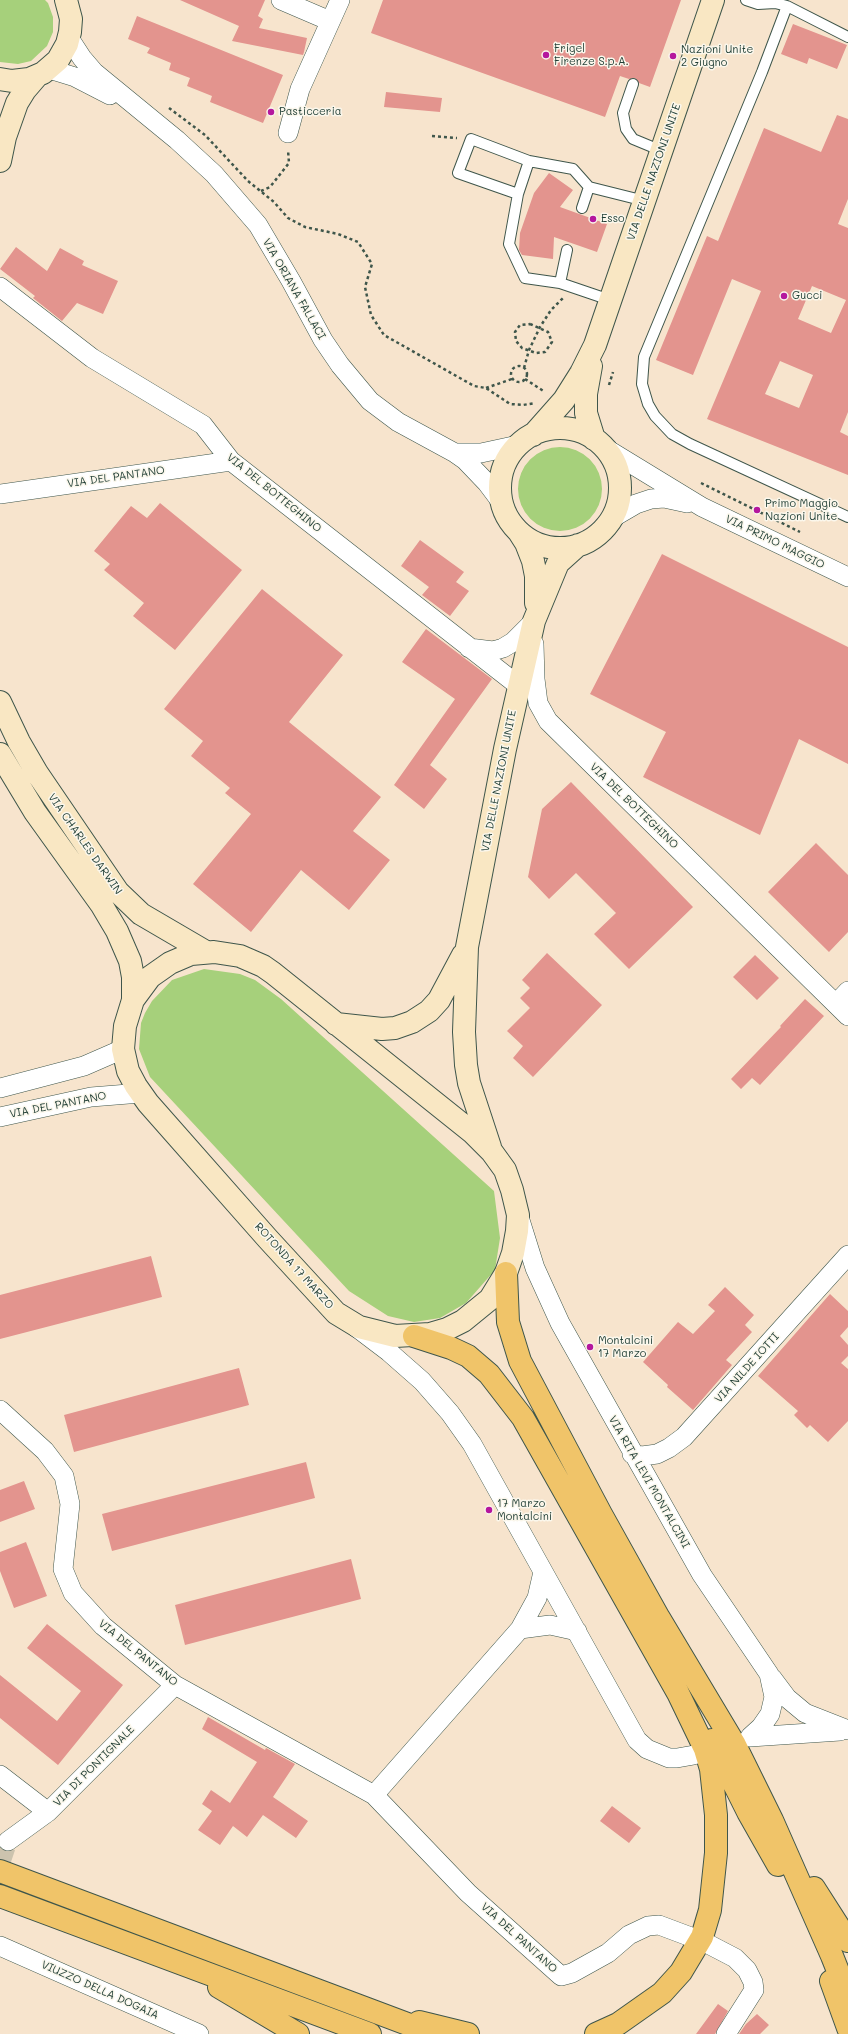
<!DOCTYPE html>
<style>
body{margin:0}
canvas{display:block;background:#f7e4cd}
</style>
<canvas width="848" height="2034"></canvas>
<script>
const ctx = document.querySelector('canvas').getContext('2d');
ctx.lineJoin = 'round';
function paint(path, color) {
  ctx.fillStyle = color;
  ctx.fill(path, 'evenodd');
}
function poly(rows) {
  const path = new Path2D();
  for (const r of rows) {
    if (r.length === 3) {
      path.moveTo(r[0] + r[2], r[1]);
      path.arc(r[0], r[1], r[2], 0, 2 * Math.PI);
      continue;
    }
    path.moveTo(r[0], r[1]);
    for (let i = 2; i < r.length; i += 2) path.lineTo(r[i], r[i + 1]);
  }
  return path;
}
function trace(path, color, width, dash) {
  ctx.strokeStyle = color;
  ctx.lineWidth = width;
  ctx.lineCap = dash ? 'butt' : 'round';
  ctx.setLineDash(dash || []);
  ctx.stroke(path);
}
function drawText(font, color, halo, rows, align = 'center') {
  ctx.font = font + ' Mali,sans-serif';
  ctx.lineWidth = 3;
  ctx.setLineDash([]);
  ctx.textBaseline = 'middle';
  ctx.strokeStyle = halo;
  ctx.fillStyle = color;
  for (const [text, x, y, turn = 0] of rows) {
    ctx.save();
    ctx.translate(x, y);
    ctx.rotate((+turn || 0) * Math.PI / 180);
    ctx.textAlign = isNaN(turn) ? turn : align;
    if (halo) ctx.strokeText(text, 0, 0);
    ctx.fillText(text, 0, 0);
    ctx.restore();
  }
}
paint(poly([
 [0,0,45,0,48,3,53,17,53,32,47,46,31,61,18,64,0,62],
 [560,489,42],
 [204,969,240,974,255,980,281,999,494,1191,500,1238,495,1270,466,1303,440,1318,414,1322,388,1316,349,1291,150,1077,139,1049,141,1023,145,1013,152,1001,172,980]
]), '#a6d07b');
paint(poly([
 [180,0,265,0,258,16,263,19,259,28,307,38,304,52,303,55,232,41,239,26],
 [383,0,681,0,650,87,639,83,635,78,629,79,620,76,605,117,371,33],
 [137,16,283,75,263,123,210,102,212,96,187,86,190,78,169,70,171,63,147,53,150,48,128,39],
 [793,24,847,45,837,69,809,58,807,64,781,54],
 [386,92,442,98,440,112,384,107],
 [837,115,848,119,848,199,838,224,848,228,848,412,840,432,848,436,848,475,707,419,761,291,732,279,693,375,656,360,707,236,718,241,764,128,821,152],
 [812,286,846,300,831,333,798,319],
 [780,361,813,375,799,408,765,394],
 [549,173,573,190,560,207,607,224,597,252,554,237,553,259,522,255,519,250,520,233,534,193],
 [16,247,47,271,60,248,84,261,82,265,118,281,103,314,77,303,62,321,33,298,35,296,0,269],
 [160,503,242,570,175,650,133,616,144,603,104,570,110,564,94,551,131,506,147,518],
 [420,540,464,572,456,582,469,591,450,616,422,595,429,587,401,566],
 [662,554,848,647,848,764,799,739,760,835,643,777,666,732,590,694],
 [262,589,343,655,289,722,381,797,353,831,390,860,349,910,301,870,251,932,193,884,251,814,225,793,230,788,191,756,203,741,164,709],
 [426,629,492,679,430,765,447,779,424,809,394,785,455,699,402,662],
 [571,782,693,907,629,969,594,934,616,913,576,873,549,899,528,877,542,809],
 [816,843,848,875,848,932,829,952,768,892],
 [547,953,602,1005,533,1077,513,1058,523,1046,507,1031,530,1008,520,998,530,988,522,980],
 [755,955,779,978,757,1000,733,977],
 [805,999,824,1016,760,1085,752,1078,741,1089,731,1079,781,1027,780,1026],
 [151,1256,162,1297,0,1339,0,1295],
 [725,1287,754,1315,745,1325,752,1332,726,1360,732,1365,693,1410,667,1387,668,1385,643,1362,678,1322,693,1334,715,1311,708,1305],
 [830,1294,848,1311,848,1327,840,1336,848,1345,848,1356,841,1363,848,1369,848,1421,828,1442,810,1425,807,1428,794,1415,798,1411,758,1376],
 [239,1368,249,1405,74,1452,64,1415],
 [306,1462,315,1498,112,1551,102,1514],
 [24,1481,35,1509,0,1522,0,1490],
 [26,1542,47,1596,14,1608,0,1571,0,1552],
 [351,1559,361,1599,185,1645,175,1605],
 [47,1624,123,1685,58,1765,0,1718,0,1675,57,1721,81,1691,27,1648],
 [208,1717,265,1750,266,1748,295,1764,273,1797,308,1821,296,1838,263,1815,247,1837,233,1826,220,1845,198,1830,212,1811,202,1804,211,1790,230,1803,257,1762,202,1729],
 [612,1806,641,1828,629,1843,600,1821],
 [718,2004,728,2011,715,2034,696,2034],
 [757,2014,769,2025,760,2034,739,2034,746,2024]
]), '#e3948e');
trace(poly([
 [0,1865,8,1841]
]), '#ccc3ae', 19, [19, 10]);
const lane = poly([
 [746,0,758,4,775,3,787,6,762,72,644,357,642,384,648,404,655,416,672,434,690,444,848,517],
 [787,6,848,37],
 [633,84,623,113,626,129,633,139,662,151],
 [518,194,458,173,471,139,529,161],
 [582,208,589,187,645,201],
 [567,250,560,283,610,300],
 [560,283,525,278,509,244,518,194,529,161,573,169,589,187]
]);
const street = poly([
 [281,0,330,21],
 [69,38,82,58,94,72,177,140,214,174,258,225,291,281,323,340,340,365,370,401,398,422,455,453,465,460,487,483,502,503],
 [49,69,75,77,110,95],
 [288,133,300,89,340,0],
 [0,287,92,358,203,425,231,461,519,686],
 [602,446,702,507,848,577],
 [455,453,481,453,518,445],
 [0,494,231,461],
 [612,518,636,504,651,499,664,498,687,503],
 [534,644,535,679,538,703,548,721,848,1016],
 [469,648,493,651,503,648,513,642,534,621],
 [836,1004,848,991],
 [0,1088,84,1066,123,1049],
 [0,1117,91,1097,141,1093],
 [519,1217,535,1268,560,1323,702,1575,769,1674,774,1697,770,1714,761,1727,750,1737],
 [356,1327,389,1352,422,1381,450,1413,472,1444,637,1740,647,1749,669,1758,677,1758,694,1755],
 [0,1410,45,1451,64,1476,70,1504,63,1569,73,1593,103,1626,175,1685,374,1795,468,1893,561,1976,572,1973,608,1953,629,1935,648,1926,659,1925,691,1937],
 [632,1454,642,1456,657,1454,669,1448,684,1437,848,1255],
 [520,1629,550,1625,577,1631],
 [772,1678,787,1698,805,1713,848,1730],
 [750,1737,840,1731],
 [0,1775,48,1812],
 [374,1795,520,1629,537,1598,543,1572],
 [8,1841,48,1812,175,1685],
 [710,1945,735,1958,747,1970,753,1982,754,1990,726,2034],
 [0,1946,199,2034]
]);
const secondary = poly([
 [0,79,12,81,29,79,43,73,58,60,67,44,70,32,71,19,66,0],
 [0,161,5,137,17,103,25,90,37,76],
 [591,366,586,394,586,413,594,439],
 [560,488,60],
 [533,435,564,400,581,373,595,345,713,0],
 [519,532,526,543,533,561,536,576,536,603],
 [0,702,19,742,37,773,118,892,141,914,206,952],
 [0,754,35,812,101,904,117,931,130,961,133,977,133,1000],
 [214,952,240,956,263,966,273,973,473,1133,492,1152,505,1170,512,1190,518,1215,517,1231,513,1253,506,1273,490,1299,463,1321,447,1329,430,1334,395,1336,359,1327,336,1313,268,1239,148,1103,136,1086,128,1071,123,1049,125,1026,133,1000,150,977,170,963,191,954,214,952],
 [336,1024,382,1029,395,1028,412,1022,429,1011,439,1000,463,955],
 [490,1147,469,1083,466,1065,464,1032,467,947,505,749,534,621,558,563,578,545]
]);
const highway = poly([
 [506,1273,508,1322,520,1361,601,1514,659,1618,735,1745,772,1820,832,1956,848,1996],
 [414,1336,451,1348,468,1356,489,1374,523,1418,678,1693,705,1749,711,1769,716,1815,716,1853,710,1910,702,1937,681,1972,662,1993,618,2024,596,2034],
 [712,1740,748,1812,778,1865],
 [0,1871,434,2034],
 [814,1888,848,1941],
 [0,1896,370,2034],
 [831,1981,848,2028],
 [219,1987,298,2034],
 [419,2022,468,2034]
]);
trace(lane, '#3f564b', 12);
trace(street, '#3f564b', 20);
trace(secondary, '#3f564b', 24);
trace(highway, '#3f564b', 24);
trace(poly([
 [169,108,205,135,248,181,274,202,288,218,305,227,338,234,358,242,372,264,365,287,371,315,384,335,474,386,486,388,510,404,523,405,535,403],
 [432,136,457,138],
 [261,191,270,187,289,163,288,150],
 [530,324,548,332,552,342,545,352,536,353,522,348,516,341,515,332,520,325,530,324],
 [519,374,8],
 [524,368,529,350,540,327,551,310,563,298],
 [525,379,545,392],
 [609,385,613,372],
 [486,388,512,379],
 [701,483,800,532]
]), '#3f564b', 2.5, [3, 3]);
trace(lane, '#fff', 10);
trace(street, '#fff', 19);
trace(secondary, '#f9e7c3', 22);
trace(highway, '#f0c469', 22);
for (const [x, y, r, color] of [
 [546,55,4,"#b5179e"],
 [673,56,4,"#b5179e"],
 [271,112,4,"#b5179e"],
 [593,219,4,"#b5179e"],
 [784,296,4,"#b5179e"],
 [757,510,4,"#b5179e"],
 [590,1347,4,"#b5179e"],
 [489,1510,4,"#b5179e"]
]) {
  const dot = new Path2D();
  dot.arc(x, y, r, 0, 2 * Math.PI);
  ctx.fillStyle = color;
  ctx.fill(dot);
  trace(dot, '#fbf7ec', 1.5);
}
drawText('11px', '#1f3d34', '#fbf7ec', [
 ["Frigel",554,49],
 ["Firenze S.p.A.",554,62],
 ["Nazioni Unite",681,50],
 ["2 Giugno",681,63],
 ["Pasticceria",279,112],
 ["Esso",601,219],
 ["Gucci",792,296],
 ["Primo Maggio",765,504],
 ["Nazioni Unite",765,517],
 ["Montalcini",598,1341],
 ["17 Marzo",598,1354],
 ["17 Marzo",497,1504],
 ["Montalcini",497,1517]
], 'left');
drawText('11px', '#1f3d34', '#fbf7ec', [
 ["VIA DELLE NAZIONI UNITE",654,172,-71],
 ["VIA ORIANA FALLACI",294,289,60],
 ["VIA DEL PANTANO",116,477,-8],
 ["VIA DEL BOTTEGHINO",274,493,39],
 ["VIA PRIMO MAGGIO",775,542,26],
 ["VIA DELLE NAZIONI UNITE",499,781,-79],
 ["VIA DEL BOTTEGHINO",634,806,44],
 ["VIA CHARLES DARWIN",85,844,55],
 ["VIA DEL PANTANO",58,1105,-11],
 ["ROTONDA 17 MARZO",294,1266,48],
 ["VIA NILDE IOTTI",747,1368,-48],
 ["VIA RITA LEVI MONTALCINI",649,1482,60],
 ["VIA DEL PANTANO",138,1653,39],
 ["VIA DI PONTIGNALE",94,1766,-45],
 ["VIA DEL PANTANO",519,1938,42],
 ["VIUZZO DELLA DOGAIA",100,1990,24]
]);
</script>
